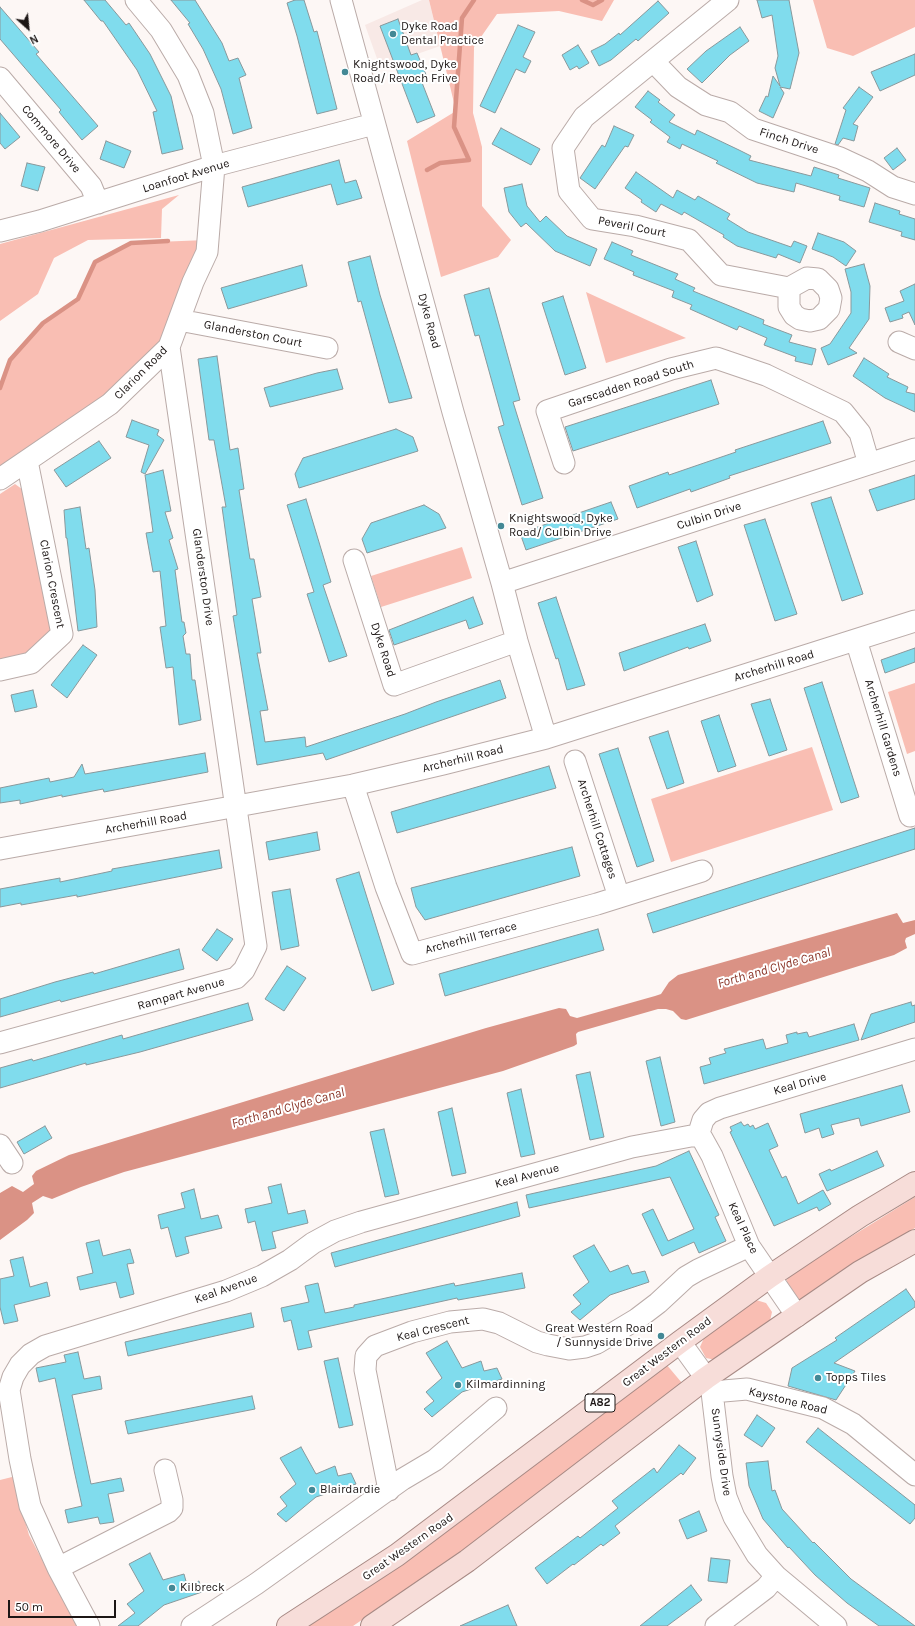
<!DOCTYPE html>
<style>
body{margin:0}
#map{position:relative;width:915px;height:1626px;overflow:hidden;background:#fdf7f5;font-family:Karla,sans-serif}
canvas{display:block}
.north{position:absolute;left:8px;top:8px;width:40px;height:40px;-webkit-text-stroke:3px #fff;paint-order:stroke;rotate:153deg;font-size:11px;font-weight:700;line-height:16px;text-align:center;color:#1c1615}
.north::after{content:'';display:block;margin:auto;width:14px;height:18px;background:#1c1615;clip-path:polygon(50% 0,100% 100%,50% 72%,0 100%)}
.scale{position:absolute;left:8px;top:1600px;width:108px;height:18px;box-sizing:border-box;border:2px solid #1c1615;border-top:0;padding-left:5px;font-size:12px;line-height:14px;white-space:nowrap;color:#1c1615;-webkit-text-stroke:3px #fff;paint-order:stroke}
</style>
<div id="map">
<canvas width="915" height="1626"></canvas>
<div class="north">N</div>
<div class="scale">50 m</div>
</div>
<script>
const ctx = document.querySelector('canvas').getContext('2d');
ctx.lineJoin = 'round';
function paint(path, color) {
  ctx.fillStyle = color;
  ctx.fill(path, 'evenodd');
}
function poly(rows) {
  const path = new Path2D();
  for (const r of rows) {
    path.moveTo(r[0], r[1]);
    for (let i = 2; i < r.length; i += 2) path.lineTo(r[i], r[i + 1]);
  }
  return path;
}
function trace(path, color, width, dash) {
  ctx.strokeStyle = color;
  ctx.lineWidth = width;
  ctx.lineCap = dash ? 'butt' : 'round';
  ctx.setLineDash(dash || []);
  ctx.stroke(path);
}
function drawText(font, color, halo, rows, align = 'center') {
  ctx.font = font + ' Karla,sans-serif';
  ctx.lineWidth = 4;
  ctx.setLineDash([]);
  ctx.textBaseline = 'middle';
  ctx.strokeStyle = halo;
  ctx.fillStyle = color;
  for (const [text, x, y, turn = 0] of rows) {
    ctx.save();
    ctx.translate(x, y);
    ctx.rotate((+turn || 0) * Math.PI / 180);
    ctx.textAlign = isNaN(turn) ? turn : align;
    if (halo) ctx.strokeText(text, 0, 0);
    ctx.fillText(text, 0, 0);
    ctx.restore();
  }
}
paint(poly([
 [422,0,429,0,440,46,380,67,365,25]
]), '#f8e9e6');
paint(poly([
 [429,0,614,0,602,21,559,11,497,14,474,47,473,113,482,147,482,206,511,240,498,257,441,277,407,141,456,111],
 [813,0,915,0,915,27,853,56,827,48],
 [179,195,162,209,161,238,88,240,54,258,38,294,0,321,0,244],
 [207,240,169,347,0,479,0,388,10,360,43,323,78,299,95,262,131,243],
 [586,292,686,338,606,363],
 [15,484,26,492,52,638,31,659,0,664,0,494],
 [462,547,472,578,381,607,371,576],
 [915,683,915,751,907,754,888,692],
 [812,747,833,810,671,862,651,799],
 [915,1197,915,1228,811,1296,797,1302,785,1285,789,1275],
 [756,1300,766,1303,772,1312,770,1321,716,1360,706,1358,700,1347,704,1338],
 [666,1364,682,1383,461,1552,353,1626,305,1626],
 [16,1476,23,1514,29,1535,77,1626,0,1626,0,1480]
]), '#f9beb3');
paint(poly([
 [897,913,903,923,915,920,915,934,906,938,905,941,907,948,894,955,686,1020,681,1019,673,1011,666,1009,658,1009,578,1032,576,1034,577,1044,574,1046,503,1071,124,1172,81,1187,52,1199,43,1196,32,1203,34,1213,27,1220,0,1240,0,1193,12,1186,23,1192,34,1184,32,1176,36,1171,69,1155,486,1028,559,1008,566,1009,570,1016,577,1018,655,996,661,994,669,982,678,975]
]), '#da9285');
trace(poly([
 [582,0,593,5,602,0],
 [427,170,440,163,469,160,454,127,462,18,474,0],
 [0,388,10,360,43,323,78,299,95,262,131,243,168,241]
]), '#da9285', 4.5);
const building = poly([
 [84,0,105,0,126,25,129,23,150,54,171,96,183,149,162,154,153,112,157,111,137,70,103,21,101,21,84,0],
 [171,0,195,0,222,43,229,61,238,58,246,75,239,78,252,128,233,134,221,89,203,49,188,24,190,23,171,0],
 [295,0,304,0,314,32,317,31,337,109,317,114,297,36,287,3,295,0],
 [757,0,789,0,799,53,790,89,780,87,784,93,773,118,759,111,766,96,768,97,773,76,780,86,775,68,778,56,772,15,762,18,757,0],
 [658,1,669,13,638,41,636,39,611,60,599,66,591,51,605,44,619,33,620,35,658,1],
 [0,7,39,52,36,54,98,126,82,140,59,112,61,110,0,39,0,7],
 [398,19,411,55,417,53,427,77,421,80,435,116,417,123,380,26,398,19],
 [518,25,535,32,523,57,531,61,525,73,516,69,495,113,480,106,518,25],
 [740,27,749,41,730,55,702,83,687,69,706,51,740,27],
 [578,45,589,63,579,69,577,66,570,70,562,55,578,45],
 [915,54,915,75,880,91,871,72,915,54],
 [859,87,873,97,853,124,858,126,854,141,843,138,838,145,835,144,846,110,843,108,859,87],
 [648,91,660,100,658,102,675,115,669,122,695,135,697,130,739,150,751,156,749,160,811,176,814,167,839,175,838,178,870,188,864,207,839,200,840,196,796,183,794,192,757,183,716,163,718,161,682,144,680,149,667,142,670,137,650,122,652,120,635,107,648,91],
 [0,113,20,137,5,149,0,143,0,113],
 [614,126,634,135,628,147,625,146,595,189,580,178,602,145,605,147,614,126],
 [501,128,540,149,531,165,492,144,501,128],
 [106,141,131,151,124,168,100,159,106,141],
 [897,148,906,160,893,170,884,158,897,148],
 [339,160,345,183,356,180,362,198,337,205,331,184,248,207,242,187,339,160],
 [27,163,45,167,38,191,21,186,27,163],
 [636,172,673,198,677,190,695,200,698,196,730,214,727,219,748,232,791,247,794,241,807,246,800,263,778,254,776,258,737,246,723,237,724,235,684,212,682,215,661,204,656,212,641,202,642,200,625,188,636,172],
 [522,184,527,206,540,222,546,216,567,236,597,249,590,266,555,251,526,223,521,227,509,212,504,188,522,184],
 [875,203,900,211,899,214,915,219,915,240,901,236,902,232,869,222,875,203],
 [818,233,844,242,856,251,846,266,833,257,812,249,818,233],
 [612,242,633,251,631,255,678,274,675,279,695,288,693,291,764,320,763,324,792,335,789,342,816,349,812,365,795,361,796,357,764,345,767,338,739,326,737,330,690,309,692,305,672,297,674,291,633,275,634,272,604,259,612,242],
 [370,256,380,295,412,398,389,403,361,301,358,302,348,262,370,256],
 [864,264,870,286,869,319,849,348,857,353,828,365,821,348,830,344,851,313,851,292,845,269,864,264],
 [302,265,307,286,228,309,221,288,302,265],
 [915,284,915,325,909,312,902,315,903,318,890,322,885,308,904,301,900,291,915,284],
 [489,288,520,400,513,402,543,498,522,505,498,427,504,425,479,335,475,336,464,295,489,288],
 [563,296,586,368,565,375,542,303,563,296],
 [217,356,230,450,238,448,244,489,239,490,250,559,254,559,261,597,252,599,261,653,257,653,268,710,260,711,265,742,305,737,306,747,405,714,436,702,500,680,506,698,326,760,323,753,257,765,233,616,237,615,222,507,226,507,214,440,209,440,198,359,217,356],
 [864,358,889,374,887,377,908,387,906,392,915,394,915,412,885,398,853,376,864,358],
 [337,369,343,389,270,407,264,388,317,373,337,369],
 [711,380,719,404,573,451,565,427,711,380],
 [132,420,159,430,157,435,164,440,145,474,141,472,149,445,126,437,132,420],
 [823,421,831,443,729,476,730,478,691,492,690,489,637,508,629,486,668,472,669,475,736,452,735,450,823,421],
 [396,429,413,437,418,451,299,488,295,474,303,458,396,429],
 [99,441,111,458,66,487,54,470,99,441],
 [163,470,171,511,165,512,173,538,169,540,178,569,175,570,182,622,184,622,186,633,183,636,186,654,190,654,192,680,195,680,201,720,179,725,173,667,166,668,160,627,166,626,160,571,153,572,146,533,153,532,145,475,163,470],
 [915,475,915,499,877,511,869,490,915,475],
 [831,497,863,594,842,601,811,503,831,497],
 [306,499,331,582,323,585,347,656,329,662,307,594,314,592,287,505,306,499],
 [611,502,618,519,526,550,520,533,611,502],
 [424,505,439,514,446,528,367,553,362,539,371,523,424,505],
 [80,507,86,549,89,548,95,590,97,627,78,631,67,538,66,538,64,510,80,507],
 [765,519,797,614,775,621,744,525,765,519],
 [696,541,713,595,697,602,678,547,696,541],
 [473,597,483,624,469,629,466,620,394,645,389,630,473,597],
 [556,597,585,685,567,690,558,658,556,659,538,603,556,597],
 [705,624,711,641,689,649,688,647,624,671,619,653,705,624],
 [83,645,97,655,67,698,51,685,83,645],
 [915,648,915,662,885,673,881,660,915,648],
 [822,682,859,797,841,803,804,688,822,682],
 [33,690,37,707,15,712,11,695,33,690],
 [770,699,787,750,769,756,751,704,770,699],
 [719,715,736,766,718,772,701,721,719,715],
 [668,731,684,783,667,789,649,737,668,731],
 [618,748,654,861,637,867,599,754,618,748],
 [205,753,208,772,104,792,103,789,62,797,62,795,20,804,20,800,0,803,0,788,49,778,50,782,74,777,82,764,85,774,205,753],
 [549,766,556,788,397,833,391,812,549,766],
 [915,828,915,849,653,933,647,914,915,828],
 [317,832,320,850,269,860,266,842,317,832],
 [572,847,580,876,425,920,416,907,411,888,572,847],
 [219,850,222,868,77,897,77,895,21,905,21,903,0,907,0,889,60,878,60,882,112,871,112,869,219,850],
 [359,872,394,984,372,991,336,879,359,872],
 [290,889,299,946,281,950,272,892,290,889],
 [217,929,233,939,217,961,202,950,217,929],
 [598,929,604,950,445,996,439,974,598,929],
 [179,949,184,969,61,1002,60,1000,0,1017,0,999,55,982,93,972,94,974,179,949],
 [287,966,306,978,284,1011,265,999,287,966],
 [911,1002,912,1006,915,1005,915,1022,861,1040,871,1014,911,1002],
 [248,1003,253,1020,140,1052,86,1065,86,1063,0,1088,0,1068,32,1059,33,1061,122,1035,123,1039,248,1003],
 [854,1024,859,1040,704,1084,700,1067,711,1064,709,1058,726,1053,724,1049,763,1039,766,1049,788,1043,786,1035,797,1032,797,1034,807,1032,809,1037,854,1024],
 [660,1057,675,1122,661,1126,646,1061,660,1057],
 [590,1072,604,1137,590,1140,576,1075,590,1072],
 [902,1085,910,1112,861,1126,859,1118,831,1125,834,1134,822,1138,819,1128,805,1133,800,1114,902,1085],
 [521,1089,535,1154,521,1157,507,1093,521,1089],
 [452,1108,466,1173,452,1176,438,1112,452,1108],
 [741,1122,744,1126,748,1124,750,1127,753,1125,755,1129,768,1123,778,1146,769,1150,782,1178,786,1176,798,1204,823,1190,831,1204,819,1211,817,1207,774,1226,730,1132,732,1131,730,1127,741,1122],
 [45,1126,52,1138,24,1154,17,1142,45,1126],
 [384,1129,399,1194,385,1197,370,1132,384,1129],
 [689,1151,719,1215,715,1217,726,1241,699,1253,694,1242,662,1256,642,1214,653,1209,668,1241,694,1229,670,1177,529,1208,526,1195,656,1166,689,1151],
 [877,1151,884,1166,827,1191,819,1174,830,1169,831,1171,877,1151],
 [281,1184,288,1214,305,1210,308,1223,272,1232,276,1248,262,1251,255,1221,248,1223,245,1209,272,1203,268,1187,281,1184],
 [194,1189,201,1219,218,1215,222,1228,185,1237,189,1253,176,1257,168,1227,161,1229,158,1215,185,1208,181,1193,194,1189],
 [517,1202,520,1216,335,1267,331,1253,517,1202],
 [99,1240,103,1256,130,1249,134,1263,127,1264,134,1294,120,1298,116,1282,80,1290,77,1277,93,1273,86,1243,99,1240],
 [594,1245,610,1272,628,1265,632,1274,645,1271,649,1282,610,1295,580,1320,571,1312,581,1304,573,1295,589,1282,573,1256,594,1245],
 [23,1257,30,1287,47,1282,50,1296,14,1305,18,1321,4,1324,0,1307,0,1279,14,1276,10,1260,23,1257],
 [522,1273,525,1288,458,1300,457,1298,308,1331,312,1347,298,1350,291,1320,284,1322,281,1308,309,1302,305,1286,318,1283,325,1313,354,1307,354,1305,454,1283,455,1286,522,1273],
 [906,1289,915,1302,915,1307,834,1363,855,1371,836,1400,788,1386,792,1368,837,1340,835,1338,906,1289],
 [251,1313,254,1327,128,1356,125,1342,251,1313],
 [447,1341,462,1368,481,1361,484,1371,497,1368,502,1379,462,1392,432,1417,424,1409,434,1401,426,1392,442,1378,426,1353,447,1341],
 [78,1352,84,1379,100,1376,102,1389,72,1395,91,1484,121,1478,124,1491,108,1494,114,1522,100,1524,98,1517,68,1523,65,1510,82,1506,74,1470,55,1378,39,1382,36,1368,66,1362,64,1355,78,1352],
 [338,1358,353,1425,339,1428,324,1361,338,1358],
 [252,1396,255,1409,128,1434,125,1421,252,1396],
 [757,1415,775,1428,762,1447,744,1435,757,1415],
 [818,1428,915,1505,915,1518,910,1524,806,1442,818,1428],
 [679,1445,696,1458,683,1475,681,1473,615,1526,620,1533,603,1546,601,1544,574,1565,573,1564,547,1584,535,1568,578,1536,580,1538,618,1508,612,1501,654,1468,657,1473,679,1445],
 [301,1447,316,1474,335,1466,338,1476,351,1473,356,1484,316,1497,286,1522,277,1514,287,1506,280,1497,296,1484,280,1458,301,1447],
 [768,1461,772,1491,775,1490,782,1509,813,1543,814,1542,851,1579,915,1626,879,1626,847,1603,815,1575,789,1547,788,1548,763,1519,749,1486,746,1463,768,1461],
 [699,1511,707,1531,687,1539,679,1520,699,1511],
 [150,1553,163,1580,184,1574,187,1585,199,1581,202,1592,164,1605,138,1626,118,1626,135,1613,127,1604,144,1591,129,1564,150,1553],
 [711,1558,730,1560,727,1583,708,1581,711,1558],
 [691,1585,702,1600,667,1626,640,1626,691,1585],
 [508,1605,517,1626,460,1626,508,1605]
]);
paint(building, '#80dced');
trace(building, '#89989b', 1);
const minor = poly([
 [341,0,453,412,502,583,517,641,546,738],
 [728,0,584,117,563,148,569,191,592,219,635,226,689,240,721,275,789,288,807,278,818,279,828,289,831,298,829,309,819,319,810,321,800,319,794,315,789,307,789,288],
 [653,61,678,87,706,105,730,112,753,129,840,158,868,171,893,187,915,194],
 [0,78,91,186,98,203],
 [0,231,40,221,214,166,374,124],
 [179,320,327,348],
 [899,342,915,349],
 [564,463,547,411,671,369,716,358,766,375,843,412,860,433,869,464],
 [0,479,110,404,169,347,193,282,207,252,214,166,203,113,188,75,161,30,136,0],
 [354,560,394,685,517,641],
 [502,583,915,449],
 [856,640,910,816],
 [0,670,31,663,62,634,27,461],
 [575,761,619,897],
 [353,785,386,887,412,954,597,904,702,871],
 [0,849,353,785,443,764,546,738,915,621],
 [0,1043,236,978,244,970,256,946,169,347],
 [698,1136,703,1120,709,1113,720,1108,915,1049],
 [698,1136,702,1138,712,1156,749,1246,797,1316],
 [0,1145,12,1163],
 [680,1342,706,1378,712,1392,722,1476,726,1497,734,1517,757,1555,776,1576,836,1626],
 [712,1392,747,1389,823,1408,853,1424,915,1475],
 [389,1490,365,1370,366,1356,375,1346,412,1332,450,1322,483,1319,499,1323,537,1342,548,1345,569,1349,585,1347,597,1343,637,1319,658,1303,686,1277,698,1270,749,1246],
 [58,1568,168,1512,172,1508,172,1500,165,1470],
 [89,1626,58,1568,30,1506,20,1459,9,1390,13,1377,20,1365,31,1354,45,1346,226,1291,262,1276,290,1260,313,1243,335,1231,361,1222,632,1147,691,1136,698,1136],
 [192,1626,256,1584,403,1479,435,1460,496,1408],
 [716,1626,766,1588,776,1576]
]);
const major = poly([
 [288,1626,397,1555,680,1342,769,1277,860,1216,915,1183],
 [372,1626,467,1561,706,1378,860,1272,915,1241]
]);
trace(minor, '#baaba8', 23);
trace(major, '#a78984', 24);
trace(minor, '#fff', 21);
trace(major, '#f7ddd9', 22);
for (const [x, y, r, color] of [
 [393,34,4,"#438895"],
 [345,72,4,"#438895"],
 [501,526,4,"#438895"],
 [661,1336,4,"#438895"],
 [818,1378,4,"#438895"],
 [458,1385,4,"#438895"],
 [312,1490,4,"#438895"],
 [172,1588,4,"#438895"]
]) {
  const dot = new Path2D();
  dot.arc(x, y, r, 0, 2 * Math.PI);
  ctx.fillStyle = color;
  ctx.fill(dot);
  trace(dot, '#fff', 1.5);
}
for (const [x, y, w] of [
 [600,1403,30]
]) {
  const box = new Path2D();
  box.roundRect(x - w / 2, y - 9, w, 18, 3);
  ctx.fillStyle = '#fff';
  ctx.fill(box);
  trace(box, '#1c1615', 1);
}
drawText('bold 11px', '#1c1615', null, [
 ["A82",600,1403]
]);
drawText('12px', '#1c1615', '#fff', [
 ["Dyke Road",401,27],
 ["Dental Practice",401,41],
 ["Knightswood, Dyke",353,65],
 ["Road/ Revoch Frive",353,79],
 ["Knightswood, Dyke",509,519],
 ["Road/ Culbin Drive",509,533],
 ["Great Western Road",653,1329,"right"],
 ["/ Sunnyside Drive",653,1343,"right"],
 ["Topps Tiles",826,1378],
 ["Kilmardinning",466,1385],
 ["Blairdardie",320,1490],
 ["Kilbreck",180,1588]
], 'left');
drawText('12px', '#1c1615', '#fff', [
 ["Commore Drive",51,139,50],
 ["Finch Drive",789,141,18],
 ["Loanfoot Avenue",186,176,-17],
 ["Peveril Court",632,227,11],
 ["Dyke Road",429,321,75],
 ["Glanderston Court",253,334,11],
 ["Clarion Road",141,373,-45],
 ["Garscadden Road South",631,384,-18],
 ["Culbin Drive",709,516,-18],
 ["Glanderston Drive",203,577,82],
 ["Clarion Crescent",52,584,79],
 ["Dyke Road",383,650,72],
 ["Archerhill Road",774,666,-17],
 ["Archerhill Gardens",883,728,73],
 ["Archerhill Road",463,759,-14],
 ["Archerhill Road",146,823,-10],
 ["Archerhill Cottages",597,829,72],
 ["Archerhill Terrace",471,938,-15],
 ["Rampart Avenue",181,994,-16],
 ["Keal Drive",800,1084,-16],
 ["Keal Avenue",527,1176,-15],
 ["Keal Place",743,1228,65],
 ["Keal Avenue",226,1289,-20],
 ["Keal Crescent",433,1329,-14],
 ["Great Western Road",667,1352,-37],
 ["Kaystone Road",788,1401,14],
 ["Sunnyside Drive",721,1452,82],
 ["Great Western Road",408,1547,-35]
]);
drawText('italic 13px', '#8a3427', '#fff', [
 ["Forth and Clyde Canal",774,968,-16],
 ["Forth and Clyde Canal",288,1108,-16]
]);
</script>
